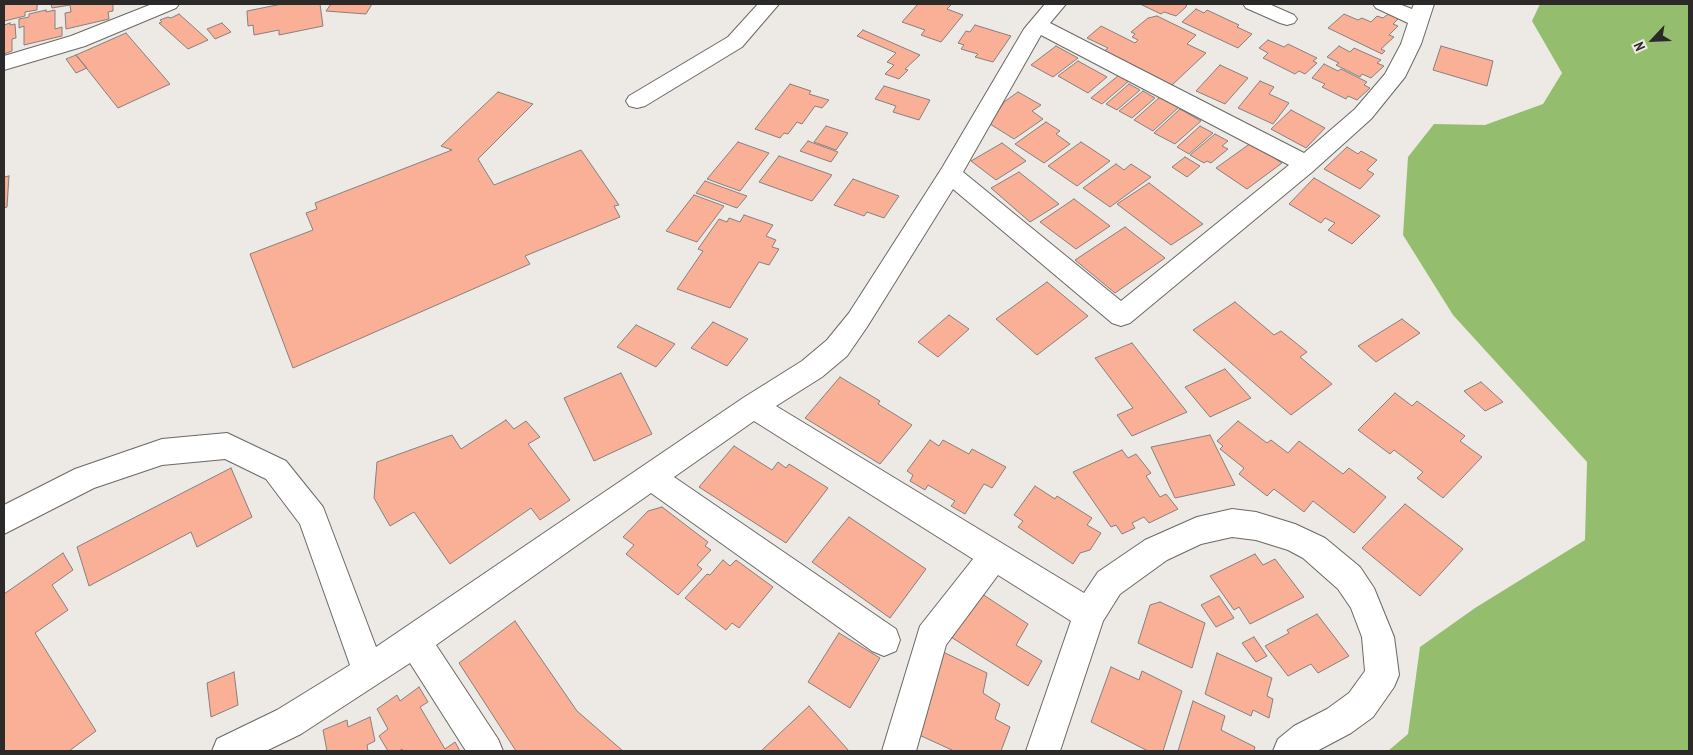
<!DOCTYPE html>
<style>
body{margin:0}
#map{position:relative;width:1693px;height:755px;overflow:hidden;background:#edeae5;font-family:"PT Sans Narrow",sans-serif}
canvas{display:block}
.frame{position:absolute;inset:0;border:5px solid #2b2a28;pointer-events:none}
.north{position:absolute;left:1628px;top:15px;width:50px;height:50px;-webkit-text-stroke:4px #edeae5;paint-order:stroke;rotate:245deg;font-size:14px;font-weight:700;line-height:20px;text-align:center;color:#2b2a28}
.north::after{content:'';display:block;margin:auto;width:18px;height:22px;background:#2b2a28;clip-path:polygon(50% 0,100% 100%,50% 72%,0 100%)}
</style>
<div id="map">
<canvas width="1693" height="755"></canvas>
<div class="frame"></div>
<div class="north">N</div>
</div>
<script>
const ctx = document.querySelector('canvas').getContext('2d');
ctx.lineJoin = 'round';
function paint(path, color) {
  ctx.fillStyle = color;
  ctx.fill(path, 'evenodd');
}
function poly(rows) {
  const path = new Path2D();
  for (const r of rows) {
    path.moveTo(r[0], r[1]);
    for (let i = 2; i < r.length; i += 2) path.lineTo(r[i], r[i + 1]);
  }
  return path;
}
function trace(path, color, width, dash) {
  ctx.strokeStyle = color;
  ctx.lineWidth = width;
  ctx.lineCap = dash ? 'butt' : 'round';
  ctx.setLineDash(dash || []);
  ctx.stroke(path);
}
paint(poly([
 [1540,4,1689,4,1689,751,1388,751,1408,734,1420,647,1475,608,1585,540,1587,462,1453,315,1403,235,1408,157,1434,124,1485,125,1543,104,1562,73,1532,21]
]), '#94be6e');
const building = poly([
 [4,4,40,4,37,5,37,10,25,12,25,16,4,21,4,4],
 [51,4,113,4,113,11,108,12,109,19,66,29,65,13,71,12,70,5,52,8,51,4],
 [282,4,320,4,323,26,279,35,279,30,254,35,253,25,248,26,247,11,282,4],
 [331,4,372,4,366,14,326,11,331,4],
 [918,4,952,4,947,9,963,15,941,42,921,35,925,30,902,22,918,4],
 [1140,4,1187,4,1186,7,1176,16,1164,12,1161,14,1140,4],
 [1196,9,1204,13,1207,10,1239,25,1237,27,1252,34,1238,48,1182,22,1196,9],
 [46,10,46,12,55,10,55,29,62,27,62,36,24,45,24,26,19,28,19,19,29,17,29,14,46,10],
 [1390,13,1400,17,1393,24,1398,26,1389,35,1394,37,1381,49,1385,51,1382,54,1328,28,1344,14,1358,20,1362,18,1371,22,1377,16,1383,18,1390,13],
 [179,14,208,40,188,49,159,23,162,22,160,20,168,17,171,18,179,14],
 [1157,16,1196,35,1187,44,1206,53,1171,86,1103,52,1108,48,1087,38,1101,26,1135,43,1138,40,1132,37,1135,34,1131,32,1148,18,1157,16],
 [10,23,10,25,15,24,16,38,12,39,12,51,4,54,4,25,10,23],
 [222,23,231,32,215,39,207,29,222,23],
 [975,25,1011,36,993,62,975,57,978,54,961,49,964,45,958,43,966,31,970,32,975,25],
 [863,30,920,55,905,69,908,70,899,79,885,74,894,65,887,62,896,53,857,36,863,30],
 [126,33,170,84,118,108,76,55,126,33],
 [1268,40,1284,47,1288,44,1317,58,1313,61,1317,63,1305,74,1299,71,1295,74,1263,58,1268,53,1259,48,1268,40],
 [1056,46,1078,58,1053,77,1031,65,1056,46],
 [1339,46,1350,52,1354,48,1381,60,1377,63,1384,66,1371,78,1362,74,1360,77,1336,65,1339,63,1327,57,1339,46],
 [1441,46,1493,61,1487,86,1433,70,1441,46],
 [76,55,87,68,76,73,66,59,76,55],
 [1078,61,1107,77,1088,93,1058,76,1078,61],
 [1324,64,1338,71,1341,69,1367,82,1364,85,1370,88,1357,100,1348,96,1346,99,1322,87,1325,84,1312,78,1324,64],
 [1220,65,1248,78,1225,104,1196,91,1220,65],
 [1119,75,1130,80,1102,104,1091,98,1119,75],
 [1260,81,1274,87,1269,94,1289,103,1273,124,1238,108,1260,81],
 [790,84,811,91,809,94,829,100,822,108,815,106,802,124,797,122,788,134,784,133,780,138,755,129,790,84],
 [1129,84,1140,90,1117,110,1106,104,1129,84],
 [884,86,930,100,919,120,893,112,896,106,875,99,884,86],
 [1143,91,1155,98,1132,118,1119,111,1143,91],
 [498,92,533,104,478,159,494,185,581,150,619,205,614,206,620,217,525,256,530,264,293,368,250,254,313,230,306,213,317,209,315,203,452,150,441,146,498,92],
 [1018,92,1041,105,1032,111,1043,119,1014,139,990,124,1004,102,1018,92],
 [1160,97,1179,107,1153,131,1134,120,1160,97],
 [1180,109,1201,121,1175,144,1154,133,1180,109],
 [1291,110,1325,128,1306,148,1271,129,1291,110],
 [1046,122,1060,131,1056,134,1070,144,1044,163,1015,144,1046,122],
 [826,126,848,133,836,150,814,142,826,126],
 [1200,126,1213,133,1189,154,1177,147,1200,126],
 [1215,134,1228,141,1222,146,1228,149,1211,163,1207,161,1204,163,1190,155,1215,134],
 [808,141,838,152,831,162,800,151,808,141],
 [738,142,769,153,740,191,707,179,738,142],
 [1081,142,1110,161,1077,186,1048,166,1081,142],
 [1002,143,1026,161,996,180,971,161,1002,143],
 [1251,143,1282,163,1247,189,1216,168,1251,143],
 [1347,147,1358,154,1361,151,1377,160,1367,170,1374,174,1360,189,1324,169,1347,147],
 [779,156,832,175,812,201,759,182,779,156],
 [1185,157,1200,166,1187,177,1172,167,1185,157],
 [1116,164,1124,170,1131,164,1151,177,1110,207,1083,188,1116,164],
 [1019,172,1059,204,1030,222,991,188,1019,172],
 [9,176,7,207,4,208,4,177,9,176],
 [1314,178,1380,216,1352,244,1328,230,1335,223,1325,218,1321,223,1289,204,1314,178],
 [853,179,899,196,884,218,867,212,864,216,834,205,853,179],
 [705,181,747,196,737,208,696,193,705,181],
 [1149,183,1203,224,1171,245,1117,204,1149,183],
 [694,195,724,206,697,242,666,231,694,195],
 [1074,199,1110,226,1076,249,1040,222,1074,199],
 [744,215,773,225,766,236,776,240,772,247,779,249,769,265,759,262,730,308,677,289,703,251,698,249,719,219,727,222,729,218,740,222,744,215],
 [1125,227,1165,258,1115,293,1075,260,1125,227],
 [1047,282,1088,316,1037,355,996,319,1047,282],
 [1235,302,1274,335,1281,331,1307,352,1300,357,1332,384,1291,415,1193,330,1235,302],
 [949,315,969,329,938,357,918,342,949,315],
 [1402,319,1420,333,1376,362,1358,346,1402,319],
 [713,322,748,339,727,366,691,348,713,322],
 [636,325,675,344,656,367,617,347,636,325],
 [1132,343,1187,412,1132,436,1117,415,1133,408,1095,358,1132,343],
 [1225,369,1251,398,1210,417,1185,387,1225,369],
 [621,373,652,434,594,461,564,398,621,373],
 [840,377,880,401,878,404,912,425,880,464,805,418,840,377],
 [1481,382,1503,402,1485,411,1464,391,1481,382],
 [1395,393,1412,406,1417,401,1465,436,1460,441,1482,457,1443,498,1417,478,1423,472,1394,450,1390,454,1358,430,1395,393],
 [506,420,514,429,526,421,540,437,528,444,570,500,540,520,531,508,450,564,414,512,390,526,374,498,377,462,452,435,461,449,506,420],
 [1238,421,1267,443,1271,440,1288,453,1299,441,1343,474,1349,468,1386,497,1354,533,1313,501,1304,512,1274,489,1267,496,1239,474,1244,468,1220,449,1223,446,1217,441,1238,421],
 [1210,435,1235,485,1175,498,1151,447,1210,435],
 [930,440,939,446,943,440,969,454,972,449,1006,467,992,488,984,484,965,514,951,506,955,501,928,485,925,490,910,481,913,475,907,471,930,440],
 [734,446,772,470,778,462,786,468,789,464,828,488,786,543,699,487,734,446],
 [1122,450,1128,458,1136,454,1151,473,1146,476,1160,497,1166,494,1178,509,1149,523,1144,517,1132,523,1135,528,1122,534,1116,525,1111,527,1073,472,1122,450],
 [231,468,252,517,197,547,191,532,89,586,77,547,231,468],
 [1035,486,1055,499,1057,496,1092,518,1087,525,1101,533,1090,550,1080,553,1073,564,1018,527,1023,521,1014,515,1035,486],
 [1405,504,1463,549,1420,596,1362,548,1405,504],
 [662,507,708,542,705,546,711,550,697,565,702,569,678,595,626,554,634,545,623,537,648,511,662,507],
 [849,517,926,569,890,618,812,562,849,517],
 [63,553,73,570,52,585,68,610,35,633,96,731,69,751,4,751,4,594,63,553],
 [1255,554,1263,565,1275,559,1304,597,1250,624,1239,607,1234,610,1210,576,1255,554],
 [723,560,730,566,736,560,773,587,739,628,732,623,726,630,685,598,707,574,710,575,723,560],
 [979,592,1028,624,1016,645,1042,661,1028,686,951,637,979,592],
 [1219,596,1234,618,1216,627,1201,605,1219,596],
 [1160,602,1205,623,1192,668,1138,643,1150,605,1160,602],
 [1317,614,1349,656,1318,673,1311,664,1288,676,1265,646,1289,633,1287,630,1317,614],
 [515,621,577,711,623,751,516,751,459,663,515,621],
 [839,633,880,658,850,708,808,682,839,633],
 [1254,637,1267,656,1256,662,1242,643,1254,637],
 [941,651,987,673,983,693,1000,704,995,719,1010,727,1001,751,954,751,917,734,941,651],
 [1217,653,1272,678,1267,696,1273,699,1269,718,1253,710,1251,716,1205,694,1217,653],
 [1111,667,1139,680,1142,671,1182,691,1163,751,1148,751,1091,722,1111,667],
 [234,672,238,705,211,717,207,683,234,672],
 [419,687,428,702,420,707,445,749,455,742,460,751,403,751,402,749,399,751,388,751,379,736,388,729,377,709,397,695,400,701,419,687],
 [1193,701,1225,716,1221,730,1255,747,1254,751,1178,751,1193,701],
 [809,706,849,751,761,751,809,706],
 [370,717,375,741,367,745,368,751,327,751,323,730,347,720,348,727,370,717]
]);
paint(building, '#f9b096');
trace(building, '#85807e', 1);
const minor = poly([
 [152,4,179,4,176,8,85,46,4,70,4,56,71,36,152,4],
 [758,4,779,4,742,47,645,106,637,108,629,106,626,101,629,96,728,37,758,4],
 [1045,4,1066,4,1050,23,1304,153,1355,109,1385,74,1401,44,1408,23,1376,8,1373,4,1399,4,1412,9,1414,4,1434,4,1421,44,1405,77,1371,119,1312,172,1130,323,1121,326,1112,323,953,189,867,327,847,356,822,377,776,406,1084,593,1098,572,1145,540,1197,517,1232,509,1256,512,1295,524,1325,538,1360,567,1374,588,1394,637,1399,675,1394,687,1373,717,1351,733,1317,751,1273,751,1278,739,1294,726,1327,709,1349,693,1365,671,1362,637,1351,608,1338,589,1303,558,1288,550,1256,540,1232,537,1201,544,1167,560,1120,594,1103,621,1060,751,1026,751,1071,621,998,575,946,645,916,751,882,751,920,626,973,559,754,421,674,477,896,629,900,640,896,651,884,656,872,651,651,493,436,645,498,739,503,751,466,751,410,663,301,734,266,751,212,751,217,739,277,710,350,665,300,524,266,479,225,459,162,465,94,488,4,534,4,505,75,469,162,439,227,433,286,461,323,507,376,647,743,398,802,361,827,340,849,313,942,168,1024,29,1045,4],
 [1041,35,1289,165,1121,301,963,172,1041,35],
 [1243,4,1269,4,1294,15,1297,19,1294,23,1287,25,1280,23,1246,8,1243,4]
]);
trace(minor, '#6b6864', 2);
paint(minor, '#fff');
</script>
